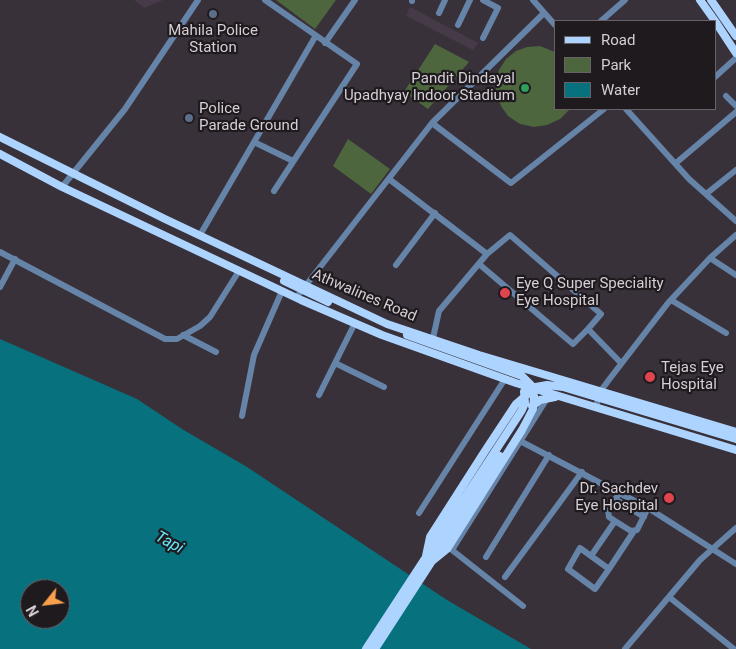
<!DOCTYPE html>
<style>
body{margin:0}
#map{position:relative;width:736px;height:649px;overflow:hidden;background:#39313a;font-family:Roboto,sans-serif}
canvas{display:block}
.legend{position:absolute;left:554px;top:20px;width:162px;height:90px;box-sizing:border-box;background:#1e1a1e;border:1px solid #676267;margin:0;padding:6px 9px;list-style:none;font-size:15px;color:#d5cfd5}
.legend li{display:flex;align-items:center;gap:10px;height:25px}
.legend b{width:25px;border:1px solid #676267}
.north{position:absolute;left:20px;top:579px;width:50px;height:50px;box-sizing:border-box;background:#1e1a1e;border:1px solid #676267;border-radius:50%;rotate:241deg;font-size:14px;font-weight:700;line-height:20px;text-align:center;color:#d5cfd5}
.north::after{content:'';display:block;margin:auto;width:18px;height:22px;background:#f9a04c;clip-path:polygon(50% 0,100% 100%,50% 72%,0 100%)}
</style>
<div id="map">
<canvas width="736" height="649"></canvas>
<ul class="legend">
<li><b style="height:6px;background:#add3ff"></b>Road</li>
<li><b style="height:14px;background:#4d663d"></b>Park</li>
<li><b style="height:14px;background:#07717d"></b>Water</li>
</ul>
<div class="north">N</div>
</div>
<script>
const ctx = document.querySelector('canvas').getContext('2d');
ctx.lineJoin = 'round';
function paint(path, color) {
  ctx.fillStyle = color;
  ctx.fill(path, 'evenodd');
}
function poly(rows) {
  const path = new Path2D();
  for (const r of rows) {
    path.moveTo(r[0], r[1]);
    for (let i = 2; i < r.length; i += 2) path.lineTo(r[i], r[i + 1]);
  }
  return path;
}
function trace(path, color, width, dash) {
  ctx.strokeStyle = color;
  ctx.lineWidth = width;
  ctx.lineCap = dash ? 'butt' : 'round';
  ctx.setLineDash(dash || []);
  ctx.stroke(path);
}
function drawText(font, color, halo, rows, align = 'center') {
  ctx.font = font + ' Roboto,sans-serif';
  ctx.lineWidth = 4.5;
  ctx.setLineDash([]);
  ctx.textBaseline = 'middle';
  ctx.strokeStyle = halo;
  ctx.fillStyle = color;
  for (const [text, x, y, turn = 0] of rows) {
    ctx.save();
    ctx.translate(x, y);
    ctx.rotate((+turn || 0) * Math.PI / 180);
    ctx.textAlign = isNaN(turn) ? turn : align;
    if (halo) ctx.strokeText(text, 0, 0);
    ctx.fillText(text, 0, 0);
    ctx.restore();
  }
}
paint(poly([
 [134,0,163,0,144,8],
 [410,7,478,43,473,50,406,16]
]), '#463a48');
paint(poly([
 [276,0,336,0,315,29],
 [435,44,469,62,428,109,404,92],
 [540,46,555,52,555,109,570,109,560,119,547,125,534,127,520,124,508,116,501,106,496,94,496,82,499,70,506,59,516,51,527,47],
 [348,139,390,169,371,194,333,166]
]), '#4d663d');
paint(poly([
 [0,339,137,399,182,429,247,467,447,600,531,649,0,649],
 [30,589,60,589,60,619,30,619]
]), '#07717d');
trace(poly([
 [265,0,357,64,274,191],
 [483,0,498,8,483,38],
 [533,0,555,25],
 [412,1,412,0],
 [439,13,445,0],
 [601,21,625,0],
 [458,25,470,0],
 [325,43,355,0],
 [715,77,736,58],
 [726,96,736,106],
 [626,109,689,179,736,221],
 [432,123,511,183,604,109],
 [254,142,293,161],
 [676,163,736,112],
 [389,179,487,254],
 [62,187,125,109,198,0],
 [706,194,736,170],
 [200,235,315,37],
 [0,252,165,339,177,339,200,326,210,317,239,271],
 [710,258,736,275],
 [479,264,573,344,588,329],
 [396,265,435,213],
 [0,287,15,259],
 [296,298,432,123,544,13],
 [671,300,726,333],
 [183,335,216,352],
 [433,338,439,311,487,254,510,235,601,314,588,329,621,363],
 [335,363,384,387],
 [319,395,355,323],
 [596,407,600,392,608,381,668,303,710,258,736,235],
 [242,416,254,355,282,291],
 [522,442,648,508,736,564],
 [615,499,644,517],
 [419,513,505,379],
 [615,521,631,531,637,530,648,508],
 [591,556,609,569,634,531],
 [486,557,549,455],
 [609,569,595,589,568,569,580,548,591,556,615,521,609,517,608,510,620,492],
 [505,577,582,472],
 [669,597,734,649],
 [523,606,452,550,548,397],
 [625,649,700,560,736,528]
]), '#6684a8', 6);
trace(poly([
 [700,0,715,21],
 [711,0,736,36],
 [715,21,736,53],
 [0,137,165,219,387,324,479,355,736,432],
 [0,154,62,187,301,300,382,335,516,383,736,450],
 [284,281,328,302],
 [407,335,522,376,532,386,534,396,533,409,522,430,447,549,431,562],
 [532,406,540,400,555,397],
 [426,556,430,537,485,451,516,404,536,387,547,385,563,387,736,439],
 [366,649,522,410,525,403,524,392],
 [375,649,500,456]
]), '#add3ff', 8);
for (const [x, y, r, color] of [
 [213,14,5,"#5c6f8a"],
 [525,88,5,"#2e9e5b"],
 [189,118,5,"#5c6f8a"],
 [505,293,6,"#e0444e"],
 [650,377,6,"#e0444e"],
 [669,498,6,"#e0444e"]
]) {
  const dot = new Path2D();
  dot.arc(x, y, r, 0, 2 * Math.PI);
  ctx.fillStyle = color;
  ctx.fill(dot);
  trace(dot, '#1e1a1e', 2);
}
drawText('15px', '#d5cfd5', '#1e1a1e', [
 ["Mahila Police",213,31,"center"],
 ["Station",213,48,"center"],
 ["Pandit Dindayal",515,79,"right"],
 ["Upadhyay Indoor Stadium",515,96,"right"],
 ["Police",199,109],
 ["Parade Ground",199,126],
 ["Eye Q Super Speciality",516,284],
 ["Eye Hospital",516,301],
 ["Tejas Eye",661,368],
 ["Hospital",661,385],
 ["Dr. Sachdev",658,489,"right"],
 ["Eye Hospital",658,506,"right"]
], 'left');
drawText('15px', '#d5cfd5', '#1e1a1e', [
 ["Athwalines Road",364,296,23]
]);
drawText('italic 16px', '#66e6f8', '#1e1a1e', [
 ["Tapi",169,543,29]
]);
</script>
